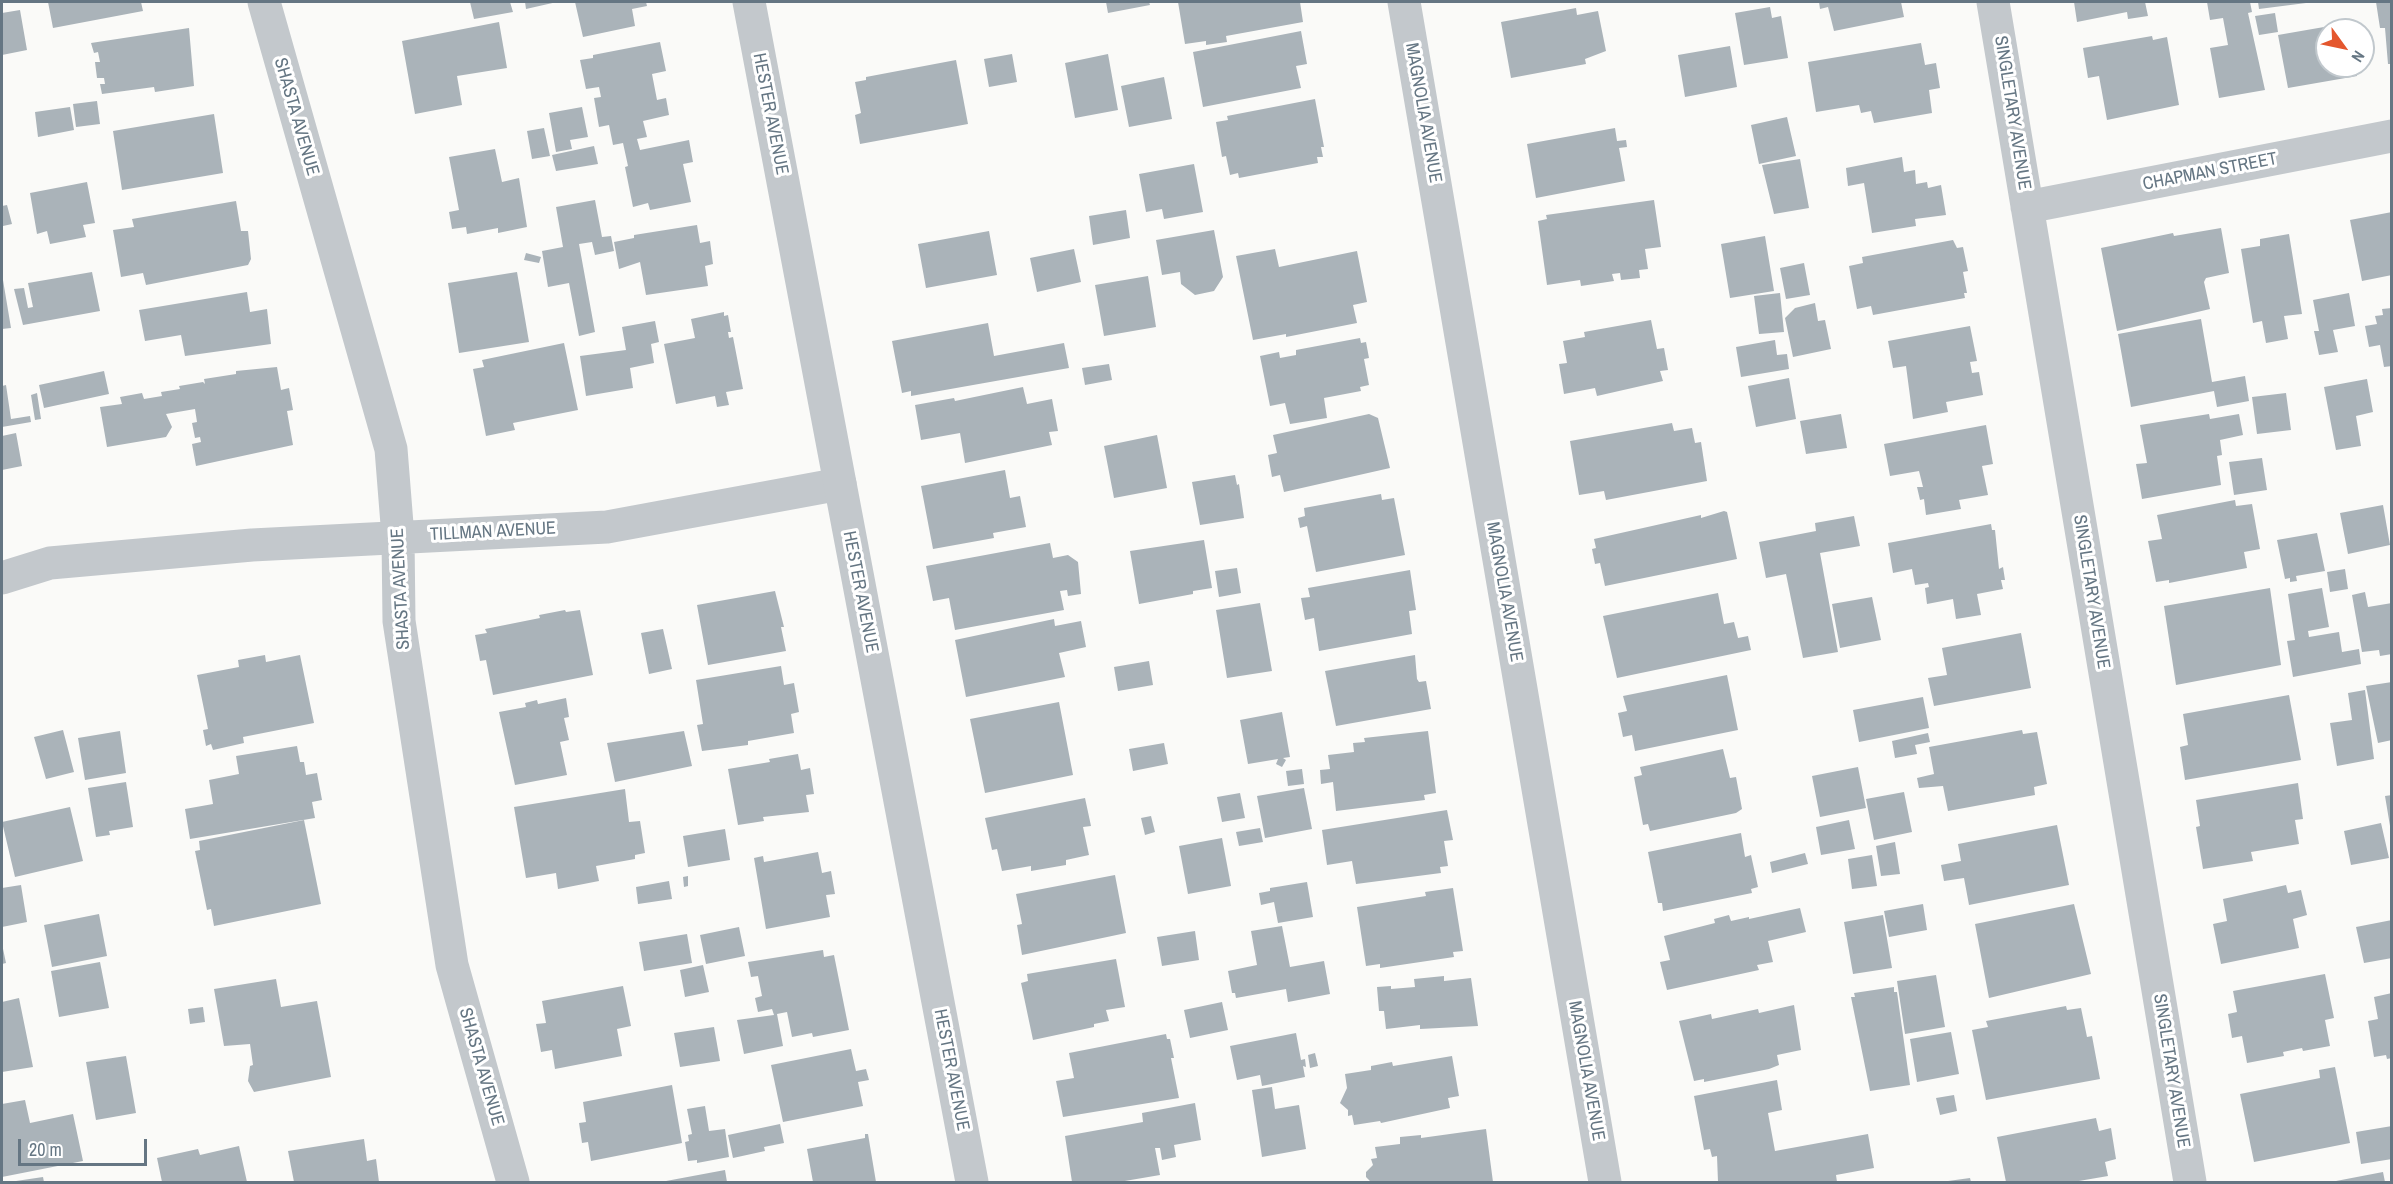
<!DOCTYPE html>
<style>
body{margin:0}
#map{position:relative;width:2393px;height:1184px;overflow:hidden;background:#fafaf8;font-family:"Archivo Narrow",sans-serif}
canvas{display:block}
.frame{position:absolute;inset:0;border:3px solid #657683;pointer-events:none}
.north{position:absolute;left:2315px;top:18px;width:60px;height:60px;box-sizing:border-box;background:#fff;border:2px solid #c1c8cd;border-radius:50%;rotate:123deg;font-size:16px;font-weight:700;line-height:24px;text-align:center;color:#657683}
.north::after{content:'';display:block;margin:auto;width:21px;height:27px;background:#e4572e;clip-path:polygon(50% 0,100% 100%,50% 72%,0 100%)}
.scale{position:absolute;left:18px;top:1139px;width:129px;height:27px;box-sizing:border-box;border:3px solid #657683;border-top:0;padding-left:8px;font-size:18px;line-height:21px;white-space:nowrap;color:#657683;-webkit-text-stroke:4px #fff;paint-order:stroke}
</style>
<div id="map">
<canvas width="2393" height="1184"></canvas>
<div class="frame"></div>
<div class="north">N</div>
<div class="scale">20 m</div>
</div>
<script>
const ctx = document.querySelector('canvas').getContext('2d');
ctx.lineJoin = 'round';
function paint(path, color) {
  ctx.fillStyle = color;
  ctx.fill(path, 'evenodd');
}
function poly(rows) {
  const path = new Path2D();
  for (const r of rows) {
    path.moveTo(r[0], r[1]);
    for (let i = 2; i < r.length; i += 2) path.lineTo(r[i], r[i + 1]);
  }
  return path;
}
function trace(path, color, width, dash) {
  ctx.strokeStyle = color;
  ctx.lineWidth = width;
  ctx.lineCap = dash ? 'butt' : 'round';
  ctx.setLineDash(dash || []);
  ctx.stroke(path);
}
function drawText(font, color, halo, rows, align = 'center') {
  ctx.font = font + ' "Archivo Narrow",sans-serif';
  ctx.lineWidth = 6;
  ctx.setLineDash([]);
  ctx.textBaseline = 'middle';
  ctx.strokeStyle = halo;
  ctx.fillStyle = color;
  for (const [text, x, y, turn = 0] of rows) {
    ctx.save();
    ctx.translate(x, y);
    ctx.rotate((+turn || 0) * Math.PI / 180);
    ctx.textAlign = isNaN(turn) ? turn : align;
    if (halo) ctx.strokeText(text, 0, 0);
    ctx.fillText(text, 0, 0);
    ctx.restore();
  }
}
paint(poly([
 [48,2,141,2,143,11,53,28],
 [470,2,510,2,513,12,474,19],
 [525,2,557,2,526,9],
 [575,2,646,2,647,6,632,9,635,26,583,37],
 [1106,2,1149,2,1150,5,1108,13],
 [1178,2,1300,2,1303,22,1226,36,1227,42,1206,45,1206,41,1185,44],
 [1819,2,1901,2,1904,17,1834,31,1828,7,1820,9],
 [2074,2,2145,2,2148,16,2128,19,2127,12,2077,22],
 [2207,2,2250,2,2252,12,2248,13,2265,90,2219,98,2210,48,2228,45,2223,18,2210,20],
 [2258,2,2306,2,2306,3,2259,9],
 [2376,2,2392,2,2392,64,2388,64,2385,28,2380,28],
 [1770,7,1772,18,1781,16,1788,58,1744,65,1735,13],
 [1576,8,1577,15,1598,11,1606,51,1585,59,1586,64,1511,78,1501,22],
 [20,10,27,50,2,55,2,13],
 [2275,13,2278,32,2259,35,2255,16],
 [499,22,507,68,457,76,462,105,415,114,402,41],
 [2324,27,2327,34,2327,66,2355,66,2357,76,2288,88,2278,35],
 [189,28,194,86,155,92,154,87,102,94,100,84,105,84,104,78,97,78,95,62,100,62,98,52,94,53,91,43],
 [1301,31,1307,64,1296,66,1301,88,1203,107,1193,52],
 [2152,36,2153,40,2167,37,2179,105,2107,120,2099,76,2088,78,2083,48],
 [660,42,666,71,652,74,657,100,666,98,669,115,643,121,647,137,637,139,640,150,689,140,693,162,683,164,691,202,650,210,648,203,633,207,625,167,628,166,623,143,613,145,609,125,599,127,594,98,601,97,599,87,586,89,580,60,593,58,593,55],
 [1921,43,1925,65,1936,63,1940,88,1929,90,1932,113,1874,123,1871,111,1861,113,1859,105,1816,112,1808,62],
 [1730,46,1737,87,1685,97,1678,55],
 [1012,54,1017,82,989,87,984,59],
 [1108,54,1118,110,1075,118,1065,63],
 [956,60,968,124,860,144,855,115,861,113,855,82,866,80,866,77],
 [1164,77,1172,119,1129,127,1121,86],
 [1315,99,1324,147,1321,147,1323,157,1317,157,1318,163,1239,178,1238,173,1230,175,1226,156,1222,157,1216,122,1228,120,1227,116],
 [97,101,100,124,76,127,73,104],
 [70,107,74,130,38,137,35,112],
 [582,107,588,137,570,140,572,149,556,152,549,113],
 [214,114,223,173,122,190,113,131],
 [1787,117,1796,156,1759,164,1751,125],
 [544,128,550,156,532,159,527,131],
 [1615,128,1617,141,1626,140,1627,147,1619,148,1625,181,1536,198,1527,144],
 [594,146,598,164,556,171,552,155],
 [495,149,502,182,519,178,527,227,498,233,498,228,467,234,466,227,452,229,449,212,459,210,449,157],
 [1902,157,1904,172,1915,170,1916,184,1927,182,1928,188,1941,185,1946,215,1915,219,1916,226,1872,233,1864,183,1848,186,1846,168],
 [1800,159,1809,208,1774,214,1762,165],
 [1194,164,1203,212,1164,219,1162,209,1146,212,1139,174],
 [87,182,95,223,83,225,86,237,50,244,47,231,37,234,30,193],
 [595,200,602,237,611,236,614,251,595,255,592,242,579,244,595,332,579,336,569,283,548,287,542,251,563,247,556,207],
 [1654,200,1661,247,1645,249,1648,269,1639,270,1640,278,1621,280,1620,273,1612,274,1614,281,1581,286,1580,280,1547,285,1538,221,1547,219,1546,215],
 [236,201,241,231,248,231,251,259,248,265,146,285,143,273,121,277,113,230,134,227,132,219],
 [7,205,12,224,3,226,2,206],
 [1126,210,1130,238,1093,245,1089,216],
 [2392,212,2392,275,2362,281,2350,220],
 [697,225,700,243,710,241,713,264,705,266,708,286,646,295,640,262,619,269,614,242,634,238,634,235],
 [2221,228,2229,273,2206,278,2204,282,2210,309,2117,331,2101,248,2173,233,2174,236],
 [1214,230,1223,277,1214,291,1195,295,1181,284,1180,272,1162,275,1156,240],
 [989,231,997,275,926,288,918,244],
 [2289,234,2302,314,2284,316,2288,339,2266,343,2262,321,2253,323,2241,249,2260,246,2260,239],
 [1765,236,1774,291,1730,298,1721,244],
 [1953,240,1957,248,1963,247,1968,271,1963,272,1967,293,1964,293,1965,298,1873,315,1871,306,1857,309,1849,266,1863,263,1862,257],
 [1074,249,1081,282,1037,292,1030,258],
 [1275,249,1279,267,1357,251,1367,302,1353,305,1357,323,1286,337,1286,334,1253,340,1236,256],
 [526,253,541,257,539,263,524,260],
 [1804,263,1810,295,1786,299,1780,268],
 [92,272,100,311,23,325,14,289,24,288,28,308,33,307,28,283],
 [517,272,529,342,459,353,448,283],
 [2,274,11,328,2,329],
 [1148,276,1156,327,1104,336,1095,285],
 [247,292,250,312,267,309,271,344,185,356,181,335,145,341,139,310],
 [1780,293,1784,332,1759,334,1754,296],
 [2349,293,2355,326,2333,330,2338,352,2319,355,2314,331,2319,331,2313,300],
 [1815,303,1818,321,1825,320,1831,349,1793,357,1785,318,1795,308],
 [2392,308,2392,366,2384,367,2380,345,2369,347,2365,326,2377,324,2375,316,2383,315,2382,309],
 [724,312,724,316,728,315,731,332,728,332,729,338,733,337,743,389,726,392,729,405,717,407,715,396,676,404,664,344,695,338,691,319],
 [2201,319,2212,382,2245,376,2249,401,2217,407,2214,391,2131,407,2118,334],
 [1651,320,1657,349,1664,348,1668,370,1660,371,1663,381,1597,396,1595,388,1564,394,1559,364,1567,363,1563,341,1585,337,1584,332],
 [655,321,659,342,651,344,654,363,630,368,633,388,586,396,580,356,626,350,622,327],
 [988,323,994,356,1064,343,1069,368,911,396,911,391,902,393,892,341],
 [1970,326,1977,361,1970,362,1972,373,1979,372,1983,395,1946,402,1948,412,1913,419,1906,366,1893,368,1888,341],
 [1360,338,1361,343,1366,342,1369,358,1364,359,1369,385,1360,387,1361,391,1324,398,1327,418,1290,424,1285,403,1270,406,1260,356,1279,352,1280,358,1296,355,1296,350],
 [1775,340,1777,355,1787,354,1789,369,1741,377,1736,347],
 [564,343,578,410,513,423,515,430,486,436,473,369,484,367,482,360],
 [1109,364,1112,380,1085,385,1082,368],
 [277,367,281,390,289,388,293,410,287,411,293,445,196,466,192,444,201,442,200,437,195,438,192,423,197,422,195,409,166,414,172,427,166,437,107,447,100,407,122,404,120,397,142,393,144,399,162,396,161,392,180,389,179,386,203,382,205,384,204,379,236,374,236,371],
 [104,371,109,394,44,408,39,385],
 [1789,378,1796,419,1756,427,1748,386],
 [2367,379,2373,412,2356,416,2361,446,2336,450,2324,387],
 [6,385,11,419,30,416,31,422,2,427,2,386],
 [1023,387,1027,404,1052,399,1058,431,1049,432,1052,445,965,463,960,433,921,440,915,405,954,398,955,401],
 [37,393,41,419,35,420,31,395],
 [2286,393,2291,430,2257,434,2252,397],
 [1369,414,1378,418,1390,468,1284,492,1280,475,1272,477,1268,455,1277,453,1273,435],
 [1841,414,1847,448,1806,454,1800,421],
 [2209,414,2210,419,2239,414,2243,435,2220,440,2222,455,2217,456,2221,485,2142,499,2136,464,2147,463,2140,425],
 [1672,423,1674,431,1692,428,1695,443,1701,442,1707,481,1606,500,1604,491,1579,495,1570,441],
 [1986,425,1993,464,1982,466,1988,495,1959,500,1961,509,1926,515,1924,499,1920,500,1917,487,1923,487,1919,471,1890,476,1884,444],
 [16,433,22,466,2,470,2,436],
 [1157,435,1167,488,1114,498,1104,446],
 [2262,458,2267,490,2234,495,2229,462],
 [1005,470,1010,498,1020,496,1026,527,993,533,994,538,933,549,921,486],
 [1235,475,1237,485,1239,484,1244,518,1200,525,1192,482],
 [1381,494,1382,500,1394,498,1405,555,1316,572,1307,526,1300,528,1298,518,1305,516,1304,508],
 [2235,500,2236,506,2252,504,2260,549,2244,552,2247,568,2169,583,2169,580,2156,582,2148,541,2162,539,2157,515],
 [2383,505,2390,545,2348,554,2340,513],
 [1724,511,1727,512,1737,559,1605,586,1600,563,1595,564,1592,549,1596,548,1594,539,1701,515,1701,518],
 [1854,516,1860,546,1820,553,1838,652,1803,658,1786,574,1766,578,1759,542,1816,531,1815,523],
 [1991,524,1992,530,1995,530,1999,569,2003,567,2005,580,2001,580,2003,589,1977,594,1981,615,1956,619,1953,599,1927,604,1925,588,1929,587,1928,583,1915,585,1912,569,1893,573,1888,543],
 [2317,533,2325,571,2296,576,2297,581,2290,582,2290,578,2285,579,2277,540],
 [1204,540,1212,588,1193,591,1193,594,1139,604,1130,551],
 [1050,543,1053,558,1068,555,1078,562,1081,594,1068,596,1067,590,1060,591,1064,610,955,630,949,598,933,601,926,566],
 [1237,568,1241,593,1219,597,1215,571],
 [2345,569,2348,589,2330,592,2327,572],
 [1410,570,1416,610,1409,611,1412,634,1319,651,1314,618,1305,620,1301,598,1310,597,1308,588],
 [2270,588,2281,665,2176,685,2164,606],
 [2322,588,2329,627,2308,631,2309,637,2339,632,2342,652,2359,649,2361,664,2293,677,2287,641,2295,640,2288,594],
 [775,591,784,627,781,627,786,651,708,665,697,605],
 [2365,592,2368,607,2392,603,2392,654,2380,656,2379,650,2362,652,2352,595],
 [1718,593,1724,624,1734,622,1738,638,1748,636,1751,650,1617,678,1603,616],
 [1872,597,1881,640,1840,648,1832,604],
 [1260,603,1272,671,1227,678,1216,610],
 [565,610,566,612,580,610,593,675,493,695,486,660,480,661,475,635,487,633,485,629,540,618,539,615],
 [1054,619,1055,626,1081,621,1086,647,1059,653,1065,677,966,697,955,640],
 [663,629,672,669,649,674,641,633],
 [2021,633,2031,688,1934,706,1928,678,1947,675,1942,648],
 [265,655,266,662,300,655,314,723,243,737,244,743,213,750,211,744,206,746,203,730,208,729,197,675,239,667,238,660],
 [1415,655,1417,679,1419,682,1426,681,1431,709,1336,726,1325,671],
 [1149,661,1153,685,1118,691,1114,667],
 [781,666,784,685,794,683,799,712,791,714,794,733,748,741,748,745,702,751,697,725,703,724,696,680],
 [1727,675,1738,730,1635,751,1632,735,1623,737,1618,713,1627,711,1623,696],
 [2392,682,2392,740,2378,743,2366,686],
 [2365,690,2374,759,2337,766,2330,723,2352,720,2348,693],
 [2289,695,2301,760,2185,780,2180,747,2188,745,2183,714],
 [1923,697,1929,728,1859,742,1853,710],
 [566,698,569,717,564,718,569,740,560,742,567,775,515,785,499,712,526,707,525,703,537,700,538,704],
 [1059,702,1073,775,985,793,970,719],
 [1282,712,1290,757,1283,758,1286,760,1282,767,1276,764,1278,759,1248,764,1240,720],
 [63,730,74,772,46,779,34,737],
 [2022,730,2023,734,2037,732,2047,784,2034,787,2035,795,1948,811,1943,786,1919,788,1917,778,1934,774,1929,747],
 [120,731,126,773,85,780,78,738],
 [684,731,692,766,615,782,607,743],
 [1428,731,1436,793,1424,795,1425,800,1336,811,1333,782,1321,784,1320,770,1330,769,1328,755,1354,752,1353,743,1365,742,1364,738],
 [1928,733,1930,742,1915,745,1917,754,1895,758,1892,741],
 [1164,743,1168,764,1133,771,1129,749],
 [297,746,300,762,304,762,306,775,317,773,322,800,312,802,315,818,190,839,185,809,213,804,209,780,239,774,236,756],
 [1723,749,1730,778,1736,777,1742,809,1736,813,1650,831,1648,824,1643,825,1634,777,1642,775,1640,767],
 [798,754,801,770,810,768,814,794,806,795,809,812,763,817,764,821,738,825,728,769,770,762,769,759],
 [1858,767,1866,808,1820,817,1812,776],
 [1302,769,1304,784,1288,786,1286,771],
 [126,782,133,827,109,831,110,835,96,837,88,788],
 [2298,783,2303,819,2295,820,2299,844,2251,852,2253,861,2203,869,2196,827,2200,826,2196,800],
 [1304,788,1312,829,1265,838,1257,796],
 [625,789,629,822,640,821,645,853,635,855,635,859,596,866,599,881,558,889,556,873,526,878,514,807],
 [1904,792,1912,832,1874,840,1866,799],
 [1240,793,1245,818,1222,822,1217,797],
 [2392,795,2392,826,2390,826,2385,796],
 [1085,798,1091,826,1083,827,1089,855,1066,860,1066,865,1031,871,1031,866,1002,871,997,849,992,850,985,818],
 [70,807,83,861,15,877,2,822],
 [1447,810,1453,840,1444,841,1448,866,1440,867,1441,873,1356,884,1352,861,1327,865,1322,830],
 [1151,816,1155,832,1145,835,1141,818],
 [304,820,321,904,214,926,211,909,207,910,195,851,200,850,199,841],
 [1849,820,1855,849,1821,855,1816,827],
 [2381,823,2389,858,2351,865,2344,831],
 [2057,825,2069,885,1969,905,1964,878,1944,881,1941,865,1961,861,1958,844],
 [1260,828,1263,842,1239,846,1236,832],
 [725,829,730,860,688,867,683,836],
 [1741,833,1745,857,1751,855,1758,887,1751,889,1752,893,1663,911,1662,903,1658,903,1648,852],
 [1222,838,1231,886,1188,894,1179,846],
 [1895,842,1900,874,1881,876,1876,846],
 [818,852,822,873,831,871,835,894,826,895,830,917,766,929,754,858,763,856,764,862],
 [1805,853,1808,864,1772,873,1770,862],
 [1872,855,1877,886,1852,889,1848,859],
 [1115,875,1126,933,1022,955,1017,925,1022,924,1016,894],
 [688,876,688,886,684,887,683,877],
 [669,881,672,899,638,904,636,887],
 [1307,882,1313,917,1278,923,1274,902,1261,905,1259,893,1270,891,1270,888],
 [21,885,27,922,2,927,2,888],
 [2286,885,2288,893,2301,890,2307,915,2293,919,2299,948,2221,964,2213,924,2227,921,2223,899],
 [1453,888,1463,951,1453,952,1454,957,1380,968,1380,964,1366,966,1357,907,1426,896,1425,892],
 [1923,904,1927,930,1889,937,1884,911],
 [2074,904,2091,974,1989,998,1975,924],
 [1800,908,1806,932,1768,941,1773,962,1757,965,1759,970,1667,990,1660,962,1670,960,1664,936,1715,923,1714,919,1729,915,1731,921,1749,917,1749,919],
 [99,914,107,956,52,967,44,925],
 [1883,915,1892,968,1853,974,1844,922],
 [2392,920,2392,958,2364,963,2356,927],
 [1282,926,1290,967,1324,961,1330,994,1288,1002,1286,989,1236,998,1235,993,1232,993,1228,971,1257,965,1251,931],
 [739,927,745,956,706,964,700,935],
 [1195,931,1199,960,1162,966,1157,937],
 [687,934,692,963,644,971,639,942],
 [2,944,6,963,2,964],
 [823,950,824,957,834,955,849,1030,813,1037,812,1033,792,1037,787,1012,777,1014,783,1046,744,1054,737,1020,774,1015,772,1009,758,1012,755,998,762,996,758,976,751,977,748,962],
 [1116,959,1125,1007,1106,1010,1109,1021,1094,1024,1094,1027,1033,1040,1021,983,1028,981,1027,974],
 [100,962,109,1008,59,1017,51,971],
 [703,965,709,992,685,997,680,970],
 [2325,974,2334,1018,2325,1020,2330,1046,2303,1051,2302,1048,2283,1052,2284,1056,2247,1063,2242,1036,2232,1038,2228,1014,2237,1012,2233,991],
 [1936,975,1945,1027,1905,1034,1897,981],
 [1444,976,1444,981,1471,978,1478,1026,1420,1029,1420,1025,1386,1029,1384,1011,1379,1011,1377,987,1391,986,1391,989,1415,987,1414,979],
 [276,979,281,1007,317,1001,331,1077,254,1092,248,1081,250,1066,253,1065,250,1044,224,1046,214,989],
 [623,986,631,1026,617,1029,622,1056,555,1069,552,1050,541,1052,536,1024,546,1023,542,1001],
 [1894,987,1894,992,1897,992,1910,1085,1870,1091,1851,997,1855,997,1854,993],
 [2392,993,2392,1058,2387,1059,2386,1055,2374,1057,2368,1021,2378,1019,2374,997],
 [19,998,33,1067,2,1072,2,1002],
 [1222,1002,1228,1030,1190,1038,1184,1010],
 [1794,1005,1801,1050,1777,1055,1779,1065,1769,1069,1704,1082,1704,1079,1694,1081,1679,1021,1711,1014,1712,1019,1758,1009,1759,1013],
 [2066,1006,2067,1010,2081,1008,2087,1037,2092,1036,2100,1079,1986,1100,1972,1030,1988,1027,1986,1021],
 [203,1007,205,1022,190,1024,188,1009],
 [714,1027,720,1061,680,1067,674,1033],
 [1951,1032,1959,1074,1917,1082,1910,1039],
 [1296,1033,1301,1060,1305,1059,1306,1067,1303,1066,1305,1077,1262,1086,1260,1075,1237,1080,1230,1046],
 [1166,1034,1167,1039,1170,1039,1174,1058,1171,1058,1179,1098,1063,1117,1056,1081,1074,1078,1069,1053],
 [851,1049,856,1071,866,1069,869,1080,858,1082,863,1106,783,1122,771,1065],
 [1315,1053,1318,1066,1310,1068,1308,1055],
 [126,1056,136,1113,96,1120,86,1062],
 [1452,1056,1459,1096,1448,1098,1450,1108,1381,1123,1380,1121,1354,1125,1352,1115,1348,1116,1348,1110,1340,1103,1347,1088,1345,1074,1371,1070,1371,1066,1392,1062,1393,1066],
 [2335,1067,2350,1143,2254,1162,2240,1094,2320,1078,2319,1070],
 [1777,1080,1782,1110,1768,1113,1775,1151,1868,1134,1874,1168,1836,1175,1837,1182,1718,1182,1717,1156,1712,1157,1710,1149,1704,1150,1694,1096],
 [672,1085,682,1143,591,1161,588,1142,582,1143,579,1123,586,1122,583,1102],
 [1272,1087,1275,1109,1299,1105,1306,1149,1262,1157,1252,1090],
 [1954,1095,1957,1111,1940,1115,1936,1098],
 [25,1100,30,1123,73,1114,83,1161,2,1177,2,1104],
 [1195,1103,1201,1140,1174,1145,1176,1157,1162,1160,1160,1148,1155,1148,1160,1175,1119,1182,1072,1182,1065,1136,1143,1122,1142,1113],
 [705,1106,709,1131,725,1129,729,1157,697,1163,697,1160,688,1161,685,1142,689,1141,688,1135,692,1134,687,1109],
 [2096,1118,2099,1131,2111,1128,2116,1159,2105,1162,2108,1176,2073,1182,2006,1182,1997,1137],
 [780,1124,784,1143,764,1147,765,1151,733,1158,728,1135],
 [2392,1126,2392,1159,2361,1164,2356,1132],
 [1486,1129,1493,1182,1371,1182,1366,1177,1366,1172,1373,1165,1371,1159,1377,1158,1375,1147,1400,1144,1400,1137,1421,1135,1421,1138],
 [865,1134,868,1134,876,1182,813,1182,807,1149,865,1138],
 [364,1139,367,1161,376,1159,379,1182,294,1182,288,1151],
 [239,1146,247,1182,162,1182,157,1158,198,1149,200,1155],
 [725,1170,727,1182,666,1182,666,1181],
 [2383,1172,2385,1182,2336,1182,2336,1181],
 [43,1177,44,1182,16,1182,16,1181],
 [1970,1178,1971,1182,1948,1182,1948,1181]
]), '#aab3b9');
trace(poly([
 [264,2,391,449,398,537,399,621,452,965,513,1182],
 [1404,2,1605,1182],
 [1993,2,2190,1182],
 [2027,207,2392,136],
 [2,578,50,563,252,545,607,527,840,484]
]), '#c3c8cc', 33);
trace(poly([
 [749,2,972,1182]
]), '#c3c8cc', 33);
drawText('18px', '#657683', '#fff', [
 ["MAGNOLIA AVENUE",1423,113,80],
 ["SINGLETARY AVENUE",2012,113,81],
 ["HESTER AVENUE",770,114,79],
 ["SHASTA AVENUE",296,117,74],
 ["CHAPMAN STREET",2210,172,-11],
 ["TILLMAN AVENUE",493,532,-3],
 ["SHASTA AVENUE",401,589,-93],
 ["HESTER AVENUE",860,592,79],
 ["MAGNOLIA AVENUE",1504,592,80],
 ["SINGLETARY AVENUE",2091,592,81],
 ["SHASTA AVENUE",481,1067,74],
 ["HESTER AVENUE",951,1070,79],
 ["MAGNOLIA AVENUE",1586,1071,80],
 ["SINGLETARY AVENUE",2171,1071,81]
]);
</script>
